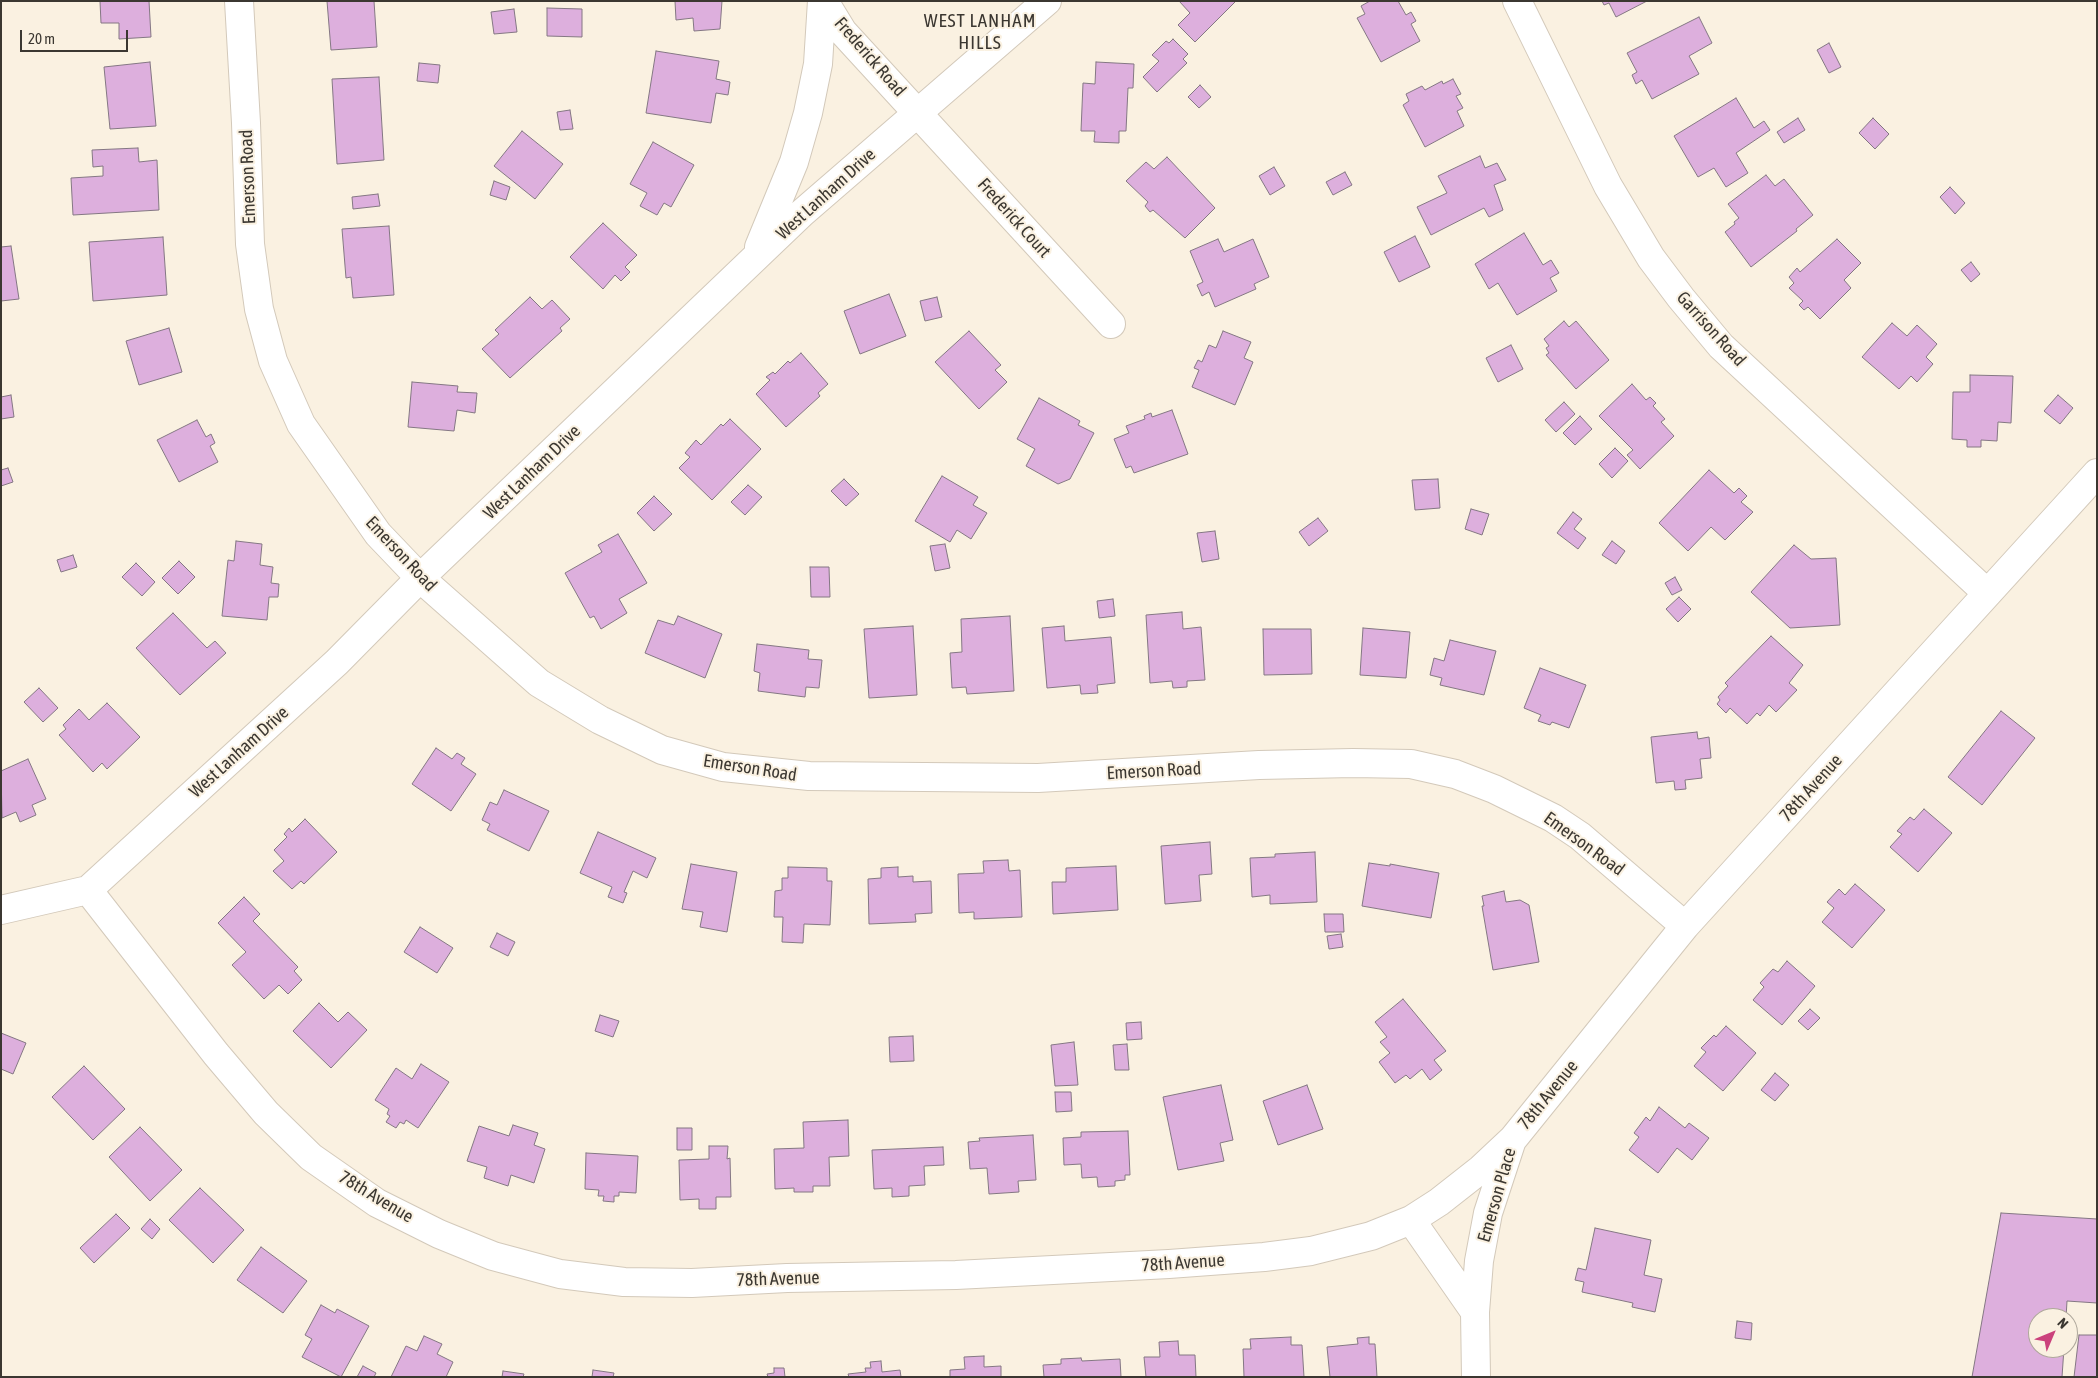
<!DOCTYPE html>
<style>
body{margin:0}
#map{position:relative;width:2098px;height:1378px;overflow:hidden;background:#faf1e1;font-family:"Asap Condensed",sans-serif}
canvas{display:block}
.frame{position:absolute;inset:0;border:2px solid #3b3731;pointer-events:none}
.north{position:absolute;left:2028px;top:1308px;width:50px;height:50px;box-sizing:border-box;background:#faf1e1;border:1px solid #aea79b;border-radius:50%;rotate:45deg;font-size:14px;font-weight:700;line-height:20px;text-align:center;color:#3b3731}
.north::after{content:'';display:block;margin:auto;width:18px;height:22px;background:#cb427c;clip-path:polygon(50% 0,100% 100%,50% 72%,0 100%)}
.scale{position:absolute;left:20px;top:30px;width:108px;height:22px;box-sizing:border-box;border:2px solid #3b3731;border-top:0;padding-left:6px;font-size:15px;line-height:18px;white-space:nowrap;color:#3b3731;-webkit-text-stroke:4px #faf1e1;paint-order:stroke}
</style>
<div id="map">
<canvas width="2098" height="1378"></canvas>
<div class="frame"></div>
<div class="north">N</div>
<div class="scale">20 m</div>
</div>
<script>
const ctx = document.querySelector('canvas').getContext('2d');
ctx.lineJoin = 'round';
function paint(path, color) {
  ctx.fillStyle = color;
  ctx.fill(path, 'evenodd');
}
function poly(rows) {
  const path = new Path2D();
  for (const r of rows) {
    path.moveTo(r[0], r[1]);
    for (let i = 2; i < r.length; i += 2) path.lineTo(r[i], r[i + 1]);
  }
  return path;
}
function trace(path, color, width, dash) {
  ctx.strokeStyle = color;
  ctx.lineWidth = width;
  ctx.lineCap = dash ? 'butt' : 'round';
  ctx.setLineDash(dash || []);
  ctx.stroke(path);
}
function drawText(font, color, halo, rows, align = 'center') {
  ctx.font = font + ' "Asap Condensed",sans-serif';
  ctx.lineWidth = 4;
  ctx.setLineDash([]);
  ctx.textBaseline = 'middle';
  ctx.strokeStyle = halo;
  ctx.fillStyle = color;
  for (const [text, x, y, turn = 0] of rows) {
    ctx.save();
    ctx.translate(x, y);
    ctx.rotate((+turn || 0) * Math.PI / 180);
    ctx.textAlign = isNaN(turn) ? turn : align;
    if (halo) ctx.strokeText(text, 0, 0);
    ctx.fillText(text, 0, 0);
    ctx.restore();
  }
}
const building = poly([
 [100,1,149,1,151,37,119,39,119,23,101,23,100,1],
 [327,1,374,1,377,47,331,50,327,1],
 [675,1,722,1,720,29,694,31,693,18,676,20,675,1],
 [1179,1,1236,1,1195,42,1178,25,1190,13,1179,1],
 [1370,1,1398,1,1406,15,1411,12,1416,21,1411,24,1420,41,1381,62,1357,18,1365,14,1361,6,1370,1],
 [1602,1,1647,1,1616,17,1609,3,1604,5,1602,1],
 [547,8,582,9,582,37,547,36,547,8],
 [514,9,517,32,494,34,491,12,514,9],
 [1699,17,1712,43,1689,56,1699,74,1652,99,1642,80,1636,84,1632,75,1637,72,1627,53,1699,17],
 [1173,39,1188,54,1183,59,1187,63,1157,92,1143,77,1159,61,1152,55,1166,41,1169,43,1173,39],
 [1829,43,1841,67,1829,73,1817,50,1829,43],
 [656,51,719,61,716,79,730,82,728,95,716,93,711,123,646,113,656,51],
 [150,62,156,126,110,129,104,67,150,62],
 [1096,62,1134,64,1133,88,1128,88,1126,131,1119,131,1119,143,1094,142,1095,131,1081,131,1083,83,1095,84,1096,62],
 [419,63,440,65,438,83,417,81,419,63],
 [379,77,384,160,337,164,332,79,379,77],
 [1453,79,1461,94,1456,96,1463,108,1457,111,1464,126,1425,147,1403,105,1409,101,1406,94,1422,86,1425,90,1442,81,1443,84,1453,79],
 [1200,85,1211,97,1199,108,1188,97,1200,85],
 [1736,98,1754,128,1764,121,1770,130,1736,153,1748,173,1726,187,1714,168,1698,177,1674,136,1736,98],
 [570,110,573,129,560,130,557,112,570,110],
 [1798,118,1805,130,1784,143,1777,132,1798,118],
 [1873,118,1889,134,1875,149,1859,133,1873,118],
 [522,131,563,164,535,199,494,166,522,131],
 [653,142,694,165,671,207,664,203,657,215,640,206,647,193,630,184,653,142],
 [138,148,139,162,157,160,159,210,73,215,71,178,103,176,103,166,93,167,92,150,138,148],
 [1480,156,1485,168,1497,163,1506,180,1494,185,1503,210,1489,217,1484,208,1431,235,1417,207,1447,193,1438,176,1480,156],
 [1167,157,1215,208,1185,238,1153,210,1150,212,1145,206,1148,202,1126,181,1146,162,1154,169,1167,157],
 [1274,167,1285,186,1270,195,1259,176,1274,167],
 [1345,172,1352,185,1333,195,1326,182,1345,172],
 [1766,175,1775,186,1784,179,1813,215,1796,229,1797,231,1751,267,1725,232,1735,224,1734,222,1739,218,1728,204,1766,175],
 [494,181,510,187,506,200,490,195,494,181],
 [1950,187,1965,203,1955,214,1940,197,1950,187],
 [378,194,380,206,353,209,352,197,378,194],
 [603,223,637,255,625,267,630,272,621,281,615,275,603,289,570,257,603,223],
 [389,226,394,295,353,298,351,277,346,278,342,229,389,226],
 [1524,233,1543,265,1551,260,1559,273,1550,278,1557,291,1517,315,1498,283,1489,289,1475,264,1524,233],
 [1415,236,1430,267,1399,282,1384,252,1415,236],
 [163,237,167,295,93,301,89,242,163,237],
 [1218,239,1224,252,1253,239,1269,277,1254,284,1256,289,1215,307,1209,292,1202,296,1197,285,1203,282,1190,251,1218,239],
 [1837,239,1861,263,1844,280,1851,288,1820,319,1808,307,1804,310,1799,305,1803,301,1789,288,1794,283,1789,277,1797,268,1800,272,1837,239],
 [11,246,19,299,1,301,1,247,11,246],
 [1971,262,1980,274,1971,282,1961,270,1971,262],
 [889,294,906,336,860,354,844,311,889,294],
 [530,297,542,309,552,300,570,319,560,328,562,331,510,378,482,349,499,334,495,330,530,297],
 [937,297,942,317,925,321,920,301,937,297],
 [1564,321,1569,327,1576,321,1609,360,1576,389,1546,355,1549,353,1546,348,1549,346,1544,339,1564,321],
 [1892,323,1907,336,1917,325,1937,344,1926,357,1933,364,1917,382,1911,376,1899,389,1862,357,1892,323],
 [169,328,182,372,139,385,126,341,169,328],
 [969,331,1001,365,995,370,1007,382,979,409,935,362,969,331],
 [1223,331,1251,342,1244,358,1253,362,1235,405,1192,387,1199,370,1194,368,1198,360,1202,362,1209,345,1216,348,1223,331],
 [1511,345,1523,369,1498,382,1486,358,1511,345],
 [801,353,828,384,818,393,820,396,786,427,756,394,770,380,766,377,773,372,775,374,788,361,790,363,801,353],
 [1970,375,2013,376,2011,423,1998,422,1997,441,1981,440,1981,447,1967,447,1967,440,1952,439,1953,392,1970,392,1970,375],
 [412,382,458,386,457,392,477,393,475,413,457,410,454,431,408,427,412,382],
 [1632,384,1646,400,1650,397,1656,403,1653,406,1665,419,1661,422,1674,436,1640,469,1627,455,1633,450,1599,416,1632,384],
 [11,395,14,417,1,419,1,397,11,395],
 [2058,395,2073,408,2060,424,2044,411,2058,395],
 [1039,398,1080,421,1078,425,1094,433,1070,479,1058,484,1026,466,1035,449,1017,439,1039,398],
 [1564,402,1575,414,1556,432,1545,420,1564,402],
 [1172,410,1188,454,1134,473,1131,466,1126,468,1114,439,1129,433,1126,426,1145,419,1144,416,1151,413,1152,417,1172,410],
 [1580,416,1592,429,1575,445,1563,433,1580,416],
 [730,419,761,449,712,500,679,468,690,457,685,453,696,440,701,445,721,424,723,426,730,419],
 [197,420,206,437,211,434,215,443,210,446,218,462,179,482,157,440,197,420],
 [1615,448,1628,461,1612,478,1599,464,1615,448],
 [8,468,13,482,1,486,1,470,8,468],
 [1709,470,1734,493,1739,488,1747,496,1741,502,1753,512,1725,540,1711,527,1688,551,1659,523,1709,470],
 [942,476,978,497,973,505,987,513,971,539,957,530,950,542,915,521,942,476],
 [844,479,859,494,846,506,831,491,844,479],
 [1438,479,1440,508,1415,510,1412,480,1438,479],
 [748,485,762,497,745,515,731,502,748,485],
 [654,496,672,514,654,531,637,513,654,496],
 [1471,509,1489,514,1482,535,1465,529,1471,509],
 [1573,512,1582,519,1574,529,1586,538,1578,549,1557,533,1573,512],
 [1318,518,1328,531,1309,546,1299,532,1318,518],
 [1215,531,1219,559,1202,562,1197,533,1215,531],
 [618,534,647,583,619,599,627,613,601,629,594,616,590,618,565,573,602,552,598,545,618,534],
 [236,541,262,544,260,565,273,567,271,583,279,584,278,597,269,597,267,620,222,616,228,560,234,561,236,541],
 [1612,541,1625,551,1616,564,1602,555,1612,541],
 [945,544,950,568,935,571,930,546,945,544],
 [1794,545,1811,559,1836,558,1840,625,1790,628,1751,592,1794,545],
 [73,555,77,567,61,572,57,560,73,555],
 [179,561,195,577,178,594,162,578,179,561],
 [136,563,155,582,142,596,122,577,136,563],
 [810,567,829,567,830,597,811,597,810,567],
 [1675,577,1682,590,1672,595,1665,583,1675,577],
 [1679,597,1691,609,1678,622,1666,609,1679,597],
 [1113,599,1115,616,1099,618,1097,601,1113,599],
 [1182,612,1183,629,1201,627,1205,680,1187,681,1187,687,1173,688,1172,681,1150,683,1146,615,1182,612],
 [173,613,207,648,215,641,226,653,180,695,136,648,173,613],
 [678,616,722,634,705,678,645,653,658,620,674,625,678,616],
 [1010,616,1014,691,967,694,966,687,952,688,950,653,962,652,961,619,1010,616],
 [913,626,917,695,869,698,864,629,913,626],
 [1064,626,1065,641,1111,637,1115,683,1097,685,1098,693,1081,694,1080,685,1047,688,1042,628,1064,626],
 [1363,628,1410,632,1406,678,1360,675,1363,628],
 [1263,629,1311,629,1312,674,1264,675,1263,629],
 [1771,636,1803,665,1789,683,1797,690,1776,712,1769,705,1760,716,1757,713,1747,724,1730,708,1726,713,1717,704,1720,700,1718,697,1728,686,1725,683,1771,636],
 [1450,640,1496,651,1484,695,1440,685,1442,678,1430,675,1434,658,1444,661,1450,640],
 [757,644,809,650,808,659,822,660,819,688,806,687,805,697,758,691,760,673,754,671,757,644],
 [1540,668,1586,685,1569,728,1552,722,1550,725,1538,721,1541,715,1524,708,1540,668],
 [39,688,58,708,43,722,24,702,39,688],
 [107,703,140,737,107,769,102,763,93,772,59,735,66,729,63,725,79,709,89,720,107,703],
 [2001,711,2035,738,1982,805,1948,777,2001,711],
 [1697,732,1698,739,1709,737,1711,758,1700,759,1702,778,1685,780,1686,789,1675,790,1674,781,1656,783,1651,737,1697,732],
 [436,748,452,759,457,753,465,758,461,764,476,774,451,811,412,784,436,748],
 [28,759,46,799,32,805,36,815,20,822,16,812,2,818,1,771,28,759],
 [504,790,549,811,529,851,487,830,490,824,482,820,490,802,497,805,504,790],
 [1924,809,1952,833,1918,872,1890,847,1902,834,1897,831,1910,817,1914,820,1924,809],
 [305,819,337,852,304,884,301,881,292,889,273,871,284,861,274,850,287,837,284,834,289,828,292,832,305,819],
 [598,832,656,858,647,878,633,871,624,892,627,893,623,903,608,897,612,887,580,873,598,832],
 [1210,842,1212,874,1199,875,1201,901,1165,904,1161,846,1210,842],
 [1315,852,1317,902,1270,904,1270,895,1252,897,1250,858,1275,857,1275,854,1315,852],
 [1008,860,1009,871,1020,870,1022,917,974,919,974,912,959,913,958,874,984,873,983,861,1008,860],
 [1369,863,1390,866,1390,864,1439,873,1431,918,1362,906,1369,863],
 [691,864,737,872,727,932,700,927,703,912,682,909,691,864],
 [1116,866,1118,910,1053,914,1052,882,1066,882,1066,868,1116,866],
 [788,867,827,868,827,881,832,881,830,925,804,924,803,943,782,942,783,917,774,917,775,891,782,890,782,878,788,878,788,867],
 [898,867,898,877,913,876,913,882,931,881,932,913,915,914,916,922,869,924,868,879,881,878,881,868,898,867],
 [1855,884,1885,910,1852,948,1822,922,1834,908,1827,902,1839,889,1845,895,1855,884],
 [1504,891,1506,902,1520,900,1529,905,1539,962,1493,970,1482,906,1484,906,1482,896,1504,891],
 [244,897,260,914,253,921,298,967,294,971,302,980,288,994,279,985,264,999,232,965,246,952,218,923,244,897],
 [1324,914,1343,914,1344,932,1325,932,1324,914],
 [420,927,453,948,437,973,404,952,420,927],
 [497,933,515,942,508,956,490,947,497,933],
 [1341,934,1343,947,1329,949,1327,936,1341,934],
 [1787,961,1815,986,1782,1025,1753,1000,1764,987,1760,983,1773,969,1778,972,1787,961],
 [1403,999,1446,1051,1434,1060,1442,1070,1430,1080,1422,1069,1410,1079,1406,1075,1395,1083,1379,1062,1390,1053,1380,1042,1387,1037,1375,1022,1403,999],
 [319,1003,338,1022,348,1012,367,1030,331,1068,293,1031,319,1003],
 [1810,1009,1820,1018,1808,1030,1798,1021,1810,1009],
 [600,1015,619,1021,613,1037,595,1031,600,1015],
 [1141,1022,1142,1039,1127,1040,1126,1023,1141,1022],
 [1726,1026,1756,1053,1723,1091,1694,1066,1706,1052,1701,1048,1714,1035,1716,1037,1726,1026],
 [1,1033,26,1043,13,1074,1,1069,1,1033],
 [913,1036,914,1061,890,1062,889,1037,913,1036],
 [1074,1042,1078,1085,1055,1086,1051,1045,1074,1042],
 [1127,1044,1129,1070,1115,1070,1113,1045,1127,1044],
 [421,1064,449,1082,418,1128,406,1120,404,1124,400,1122,396,1128,386,1122,390,1116,387,1114,389,1109,375,1100,396,1068,412,1079,421,1064],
 [84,1066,125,1109,93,1140,52,1097,84,1066],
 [1775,1073,1789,1085,1775,1101,1761,1090,1775,1073],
 [1221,1085,1233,1140,1220,1143,1224,1161,1178,1170,1163,1097,1221,1085],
 [1307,1085,1323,1129,1278,1145,1263,1101,1307,1085],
 [1055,1092,1071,1092,1072,1111,1056,1112,1055,1092],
 [1659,1107,1685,1128,1689,1123,1709,1138,1692,1160,1677,1148,1658,1173,1629,1150,1639,1137,1634,1133,1646,1117,1650,1121,1659,1107],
 [848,1120,849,1156,829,1157,830,1186,813,1186,813,1192,794,1192,794,1188,775,1189,774,1149,804,1148,803,1122,848,1120],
 [513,1125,538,1133,534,1145,545,1149,534,1183,511,1175,508,1186,484,1178,487,1167,467,1161,479,1126,509,1136,513,1125],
 [140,1127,182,1170,150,1201,109,1157,140,1127],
 [677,1128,692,1128,692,1150,677,1150,677,1128],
 [1128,1131,1130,1175,1125,1175,1125,1180,1115,1181,1115,1186,1098,1187,1097,1177,1082,1178,1081,1164,1064,1165,1063,1138,1081,1137,1081,1132,1128,1131],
 [1033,1135,1036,1180,1018,1181,1019,1192,989,1194,987,1168,970,1169,968,1142,980,1141,979,1138,1033,1135],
 [709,1146,728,1146,727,1159,730,1158,731,1197,716,1197,716,1209,699,1209,699,1199,680,1200,679,1160,709,1159,709,1146],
 [943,1147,944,1165,924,1166,925,1185,909,1186,909,1196,892,1197,892,1188,874,1189,872,1150,943,1147],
 [586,1153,638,1156,636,1193,619,1192,619,1196,614,1196,614,1202,603,1201,604,1196,598,1196,599,1190,585,1189,586,1153],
 [200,1188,244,1230,213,1263,169,1220,200,1188],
 [2001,1213,2097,1219,2097,1303,2067,1301,2066,1318,2038,1318,2038,1348,2064,1348,2062,1377,1972,1377,2001,1213],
 [116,1214,130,1228,94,1263,80,1248,116,1214],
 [150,1219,160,1229,152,1239,141,1229,150,1219],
 [1595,1228,1651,1240,1644,1275,1662,1279,1655,1312,1632,1307,1633,1303,1582,1292,1584,1282,1575,1280,1578,1268,1586,1270,1595,1228],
 [261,1247,307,1281,283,1313,237,1280,261,1247],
 [321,1305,335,1313,337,1309,369,1326,341,1377,302,1357,312,1339,305,1335,321,1305],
 [1737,1321,1752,1323,1751,1340,1735,1338,1737,1321],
 [2079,1335,2097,1335,2097,1377,2074,1377,2079,1335],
 [424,1336,442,1344,437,1354,453,1362,446,1377,391,1377,406,1346,417,1351,424,1336],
 [1291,1337,1291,1345,1302,1345,1304,1377,1244,1377,1243,1349,1251,1349,1250,1339,1291,1337],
 [1369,1337,1369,1344,1375,1344,1377,1377,1330,1377,1327,1347,1358,1344,1357,1338,1369,1337],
 [1178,1341,1179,1355,1195,1355,1196,1377,1146,1377,1144,1357,1160,1357,1159,1342,1178,1341],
 [984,1356,984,1367,1001,1366,1001,1377,950,1377,950,1370,965,1369,964,1357,984,1356],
 [1081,1358,1082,1361,1120,1359,1121,1377,1044,1377,1043,1365,1061,1364,1061,1359,1081,1358],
 [881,1361,882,1372,900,1370,901,1377,849,1377,848,1374,866,1372,865,1368,871,1368,870,1362,881,1361],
 [363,1366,376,1373,374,1377,357,1377,363,1366],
 [774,1368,784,1368,785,1377,768,1377,767,1374,774,1373,774,1368],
 [593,1370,614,1373,613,1377,592,1377,593,1370],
 [503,1371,524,1374,523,1377,502,1377,503,1371]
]);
paint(building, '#ddafdd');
trace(building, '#847783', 1);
const minor = poly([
 [239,1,246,123,250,244,259,309,273,361,301,424,378,534,420,578,539,683,600,720,662,750,723,767,809,776,1038,778,1259,765,1353,763,1411,764,1455,774,1494,789,1553,818,1580,836,1685,926],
 [824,1,843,32,1111,324],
 [1517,1,1608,186,1651,258,1681,298,1721,346,1987,593],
 [759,247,794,162,808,113,818,64,822,1],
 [88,890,216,1054,266,1113,311,1157,377,1203,439,1234,493,1256,560,1274,624,1282,692,1283,787,1278,956,1275,1169,1264,1264,1257,1311,1251,1371,1236,1411,1220,1439,1202,1481,1169,1513,1139,1685,926,2097,473],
 [1,910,88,890,337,662,420,578,802,213,1047,1],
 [1411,1220,1475,1312],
 [1476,1377,1475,1312,1479,1261,1488,1213,1511,1143]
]);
trace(minor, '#d3c9ba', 30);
trace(minor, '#fff', 28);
drawText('18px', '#3b3731', '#faf1e1', [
 ["Frederick Road",870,57,49],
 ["Emerson Road",248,177,-92],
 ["West Lanham Drive",826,194,-42],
 ["Frederick Court",1014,218,48],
 ["Garrison Road",1711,329,48],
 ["West Lanham Drive",532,472,-44],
 ["Emerson Road",401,554,47],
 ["West Lanham Drive",239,752,-42],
 ["Emerson Road",750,768,9],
 ["Emerson Road",1154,771,-3],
 ["78th Avenue",1811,788,-48],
 ["Emerson Road",1584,844,36],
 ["78th Avenue",1548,1095,-51],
 ["Emerson Place",1497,1195,-74],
 ["78th Avenue",376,1197,31],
 ["78th Avenue",1183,1263,-4],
 ["78th Avenue",778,1279,-2]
]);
ctx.letterSpacing = '1px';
drawText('19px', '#3b3731', '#faf1e1', [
 ["WEST LANHAM",980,21],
 ["HILLS",980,43]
]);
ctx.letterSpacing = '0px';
</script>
